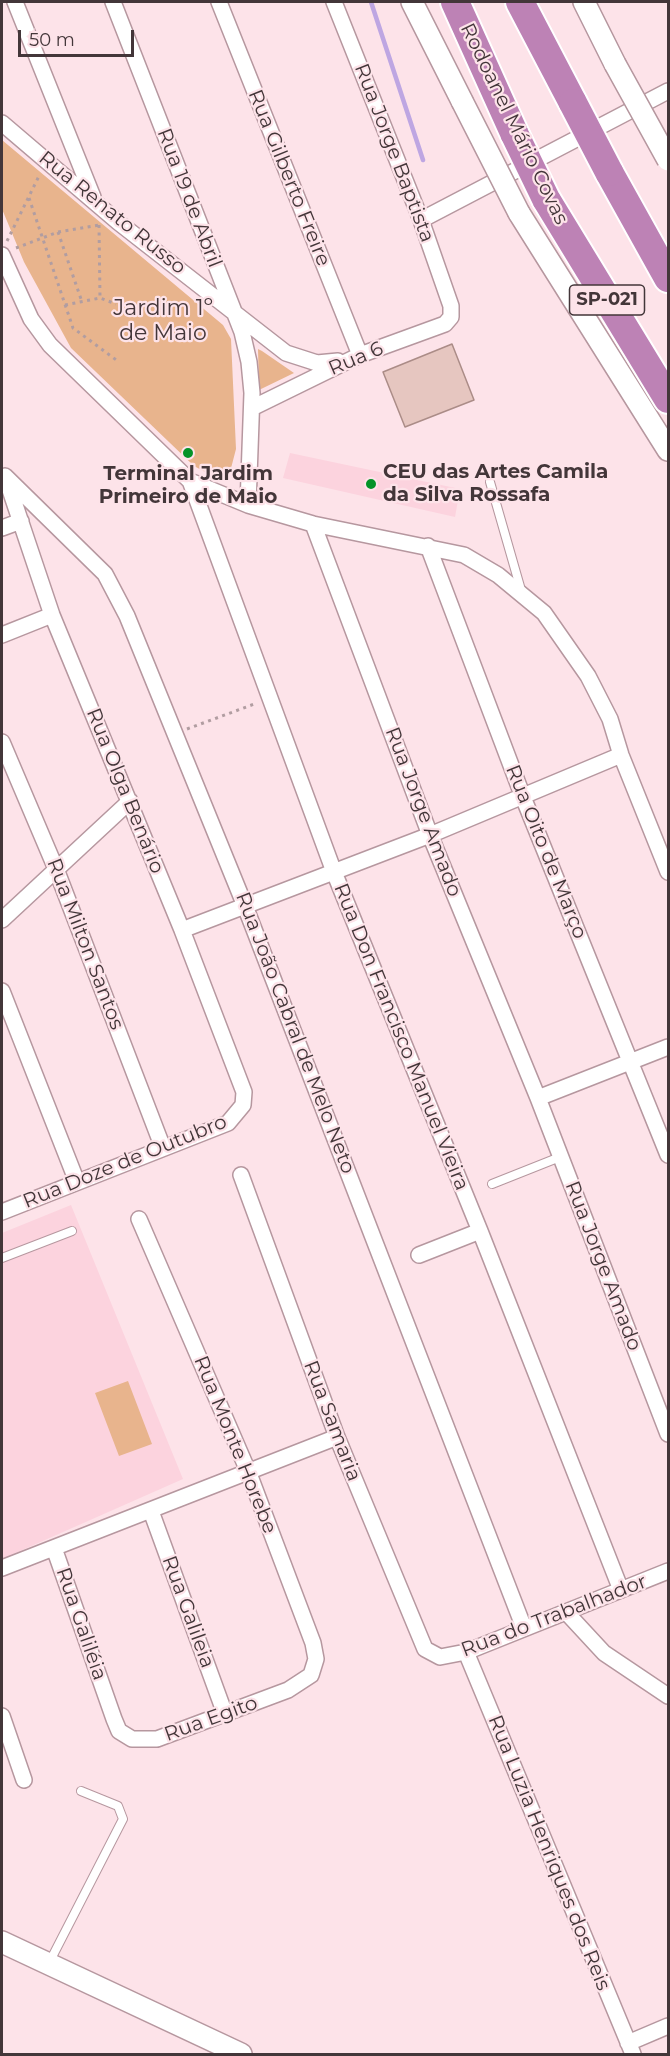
<!DOCTYPE html>
<meta charset="utf-8">
<style>
body{margin:0}
#map{position:relative;width:670px;height:2056px;overflow:hidden;background:#fde3e9;font-family:Montserrat,sans-serif}
canvas{display:block}
.frame{position:absolute;inset:0;border:3px solid #433639;pointer-events:none}
.scale{position:absolute;left:18px;top:30px;width:116px;height:27px;box-sizing:border-box;border:3px solid #433639;border-top:0;padding-left:8px;font-size:18px;line-height:21px;white-space:nowrap;color:#433639;-webkit-text-stroke:4px #fde3e9;paint-order:stroke}
</style>
<div id="map">
<canvas width="670" height="2056"></canvas>
<div class="frame"></div>
<div class="scale">50 m</div>
</div>
<script>
const ctx = document.querySelector('canvas').getContext('2d');
ctx.lineJoin = 'round';
function paint(path, color) {
  ctx.fillStyle = color;
  ctx.fill(path, 'evenodd');
}
function poly(rows) {
  const path = new Path2D();
  for (const r of rows) {
    path.moveTo(r[0], r[1]);
    for (let i = 2; i < r.length; i += 2) path.lineTo(r[i], r[i + 1]);
  }
  return path;
}
function trace(path, color, width, dash) {
  ctx.strokeStyle = color;
  ctx.lineWidth = width;
  ctx.lineCap = dash ? 'butt' : 'round';
  ctx.setLineDash(dash || []);
  ctx.stroke(path);
}
function drawText(font, color, halo, rows, align = 'center') {
  ctx.font = font + ' Montserrat,sans-serif';
  ctx.lineWidth = 4.5;
  ctx.setLineDash([]);
  ctx.textBaseline = 'middle';
  ctx.strokeStyle = halo;
  ctx.fillStyle = color;
  for (const [text, x, y, turn = 0] of rows) {
    ctx.save();
    ctx.translate(x, y);
    ctx.rotate((+turn || 0) * Math.PI / 180);
    ctx.textAlign = isNaN(turn) ? turn : align;
    if (halo) ctx.strokeText(text, 0, 0);
    ctx.fillText(text, 0, 0);
    ctx.restore();
  }
}
paint(poly([
 [290,453,460,489,455,517,283,478],
 [71,1205,183,1479,2,1559,2,1233]
]), '#fcd3de');
paint(poly([
 [2,140,223,325,231,339,236,449,229,476,222,481,194,466,71,348,24,262,2,209],
 [258,349,262,351,294,373,259,390],
 [128,1381,152,1444,119,1456,95,1393]
]), '#e8b48d');
trace(poly([
 [371,2,423,160]
]), '#bea6e2', 4.5);
const building = poly([
 [452,344,474,400,405,427,383,372,452,344]
]);
paint(building, '#e6c6c0');
trace(building, '#ab8c87', 1.5);
const lane = poly([
 [490,482,521,590],
 [492,1184,560,1157],
 [2,1258,72,1231],
 [49,1963,123,1819,118,1806,81,1791]
]);
const street = poly([
 [15,2,93,197],
 [113,2,242,332,249,362,252,393,248,505],
 [219,2,360,355],
 [2,123,118,222,286,353,317,363,338,361],
 [421,220,668,91],
 [2,255,31,319,50,345,190,481,248,505,313,524,464,555,498,575,544,613,588,676,610,719,621,755,668,872],
 [252,408,360,355,445,324,451,317,451,306,421,220,334,2],
 [5,476,105,574,127,616,245,906,524,1628],
 [190,481,334,872,480,1231,621,1590],
 [313,524,430,835,538,1098,668,1434],
 [2,528,21,521],
 [428,546,523,797,668,1155],
 [2,635,52,615],
 [2,742,56,869,163,1148],
 [2,920,130,801],
 [182,930,430,835,621,755],
 [2,991,77,1182],
 [538,1098,668,1047],
 [241,1175,337,1437,425,1649,440,1657,466,1652,668,1571],
 [2,1212,228,1123,243,1105,244,1092,182,930,52,615,7,481],
 [419,1255,480,1231],
 [151,1511,225,1714],
 [54,1548,114,1719,119,1731,132,1739,157,1739,288,1690,311,1675,316,1659,313,1643,248,1471,139,1219],
 [2,1568,337,1437],
 [566,1612,604,1653,668,1696],
 [466,1652,633,2054],
 [2,1716,24,1780],
 [628,2043,668,2026]
]);
const secondary = poly([
 [412,2,462,101],
 [584,2,615,64],
 [519,213,668,450],
 [2,1942,241,2054]
]);
const highway = poly([
 [455,2,515,135],
 [520,2,573,103],
 [609,172,668,278],
 [546,199,668,399]
]);
trace(lane, '#b6979f', 10);
trace(street, '#b6979f', 18);
trace(secondary, '#b6979f', 24);
trace(highway, '#fff', 32);
trace(poly([
 [29,198,73,328,119,362],
 [99,225,100,298],
 [58,232,82,302],
 [7,241,40,174],
 [16,248,58,232,99,225],
 [65,305,100,298,116,304],
 [187,729,257,703]
]), '#b19da1', 3, [3, 4.5]);
trace(lane, '#fff', 8);
trace(street, '#fff', 15);
trace(secondary, '#fff', 21);
trace(highway, '#bd82b5', 28);
const secondaryBridge = poly([
 [615,64,668,160],
 [462,101,519,213]
]);
const highwayBridge = poly([
 [573,103,609,172],
 [515,135,546,199]
]);
trace(secondaryBridge, '#b6979f', 24, []);
trace(highwayBridge, '#fff', 32, []);
trace(secondaryBridge, '#fff', 21);
trace(highwayBridge, '#bd82b5', 28);
for (const [x, y, r, color] of [
 [188,453,6,"#039328"],
 [371,484,6,"#039328"]
]) {
  const dot = new Path2D();
  dot.arc(x, y, r, 0, 2 * Math.PI);
  ctx.fillStyle = color;
  ctx.fill(dot);
  trace(dot, '#fde3e9', 2);
}
for (const [x, y, w] of [
 [607,300,75]
]) {
  const box = new Path2D();
  box.roundRect(x - w / 2, y - 15, w, 30, 4.5);
  ctx.fillStyle = '#fde3e9';
  ctx.fill(box);
  trace(box, '#433639', 1.5);
}
drawText('bold 18px', '#433639', null, [
 ["SP-021",607,300]
]);
drawText('20px', '#433639', '#fde3e9', [
 ["Rodoanel Mário Covas",514,124,64],
 ["Rua Jorge Baptista",394,153,69],
 ["Rua Gilberto Freire",289,178,68],
 ["Rua 19 de Abril",189,198,69],
 ["Rua Renato Russo",112,213,39],
 ["Rua 6",356,359,-23],
 ["Rua Olga Benário",125,791,68],
 ["Rua Jorge Amado",423,812,69],
 ["Rua Oito de Março",546,852,68],
 ["Rua Milton Santos",85,944,69],
 ["Rua João Cabral de Melo Neto",295,1033,69],
 ["Rua Don Francisco Manuel Vieira",401,1037,68],
 ["Rua Doze de Outubro",125,1162,-22],
 ["Rua Jorge Amado",603,1266,69],
 ["Rua Samaria",332,1421,69],
 ["Rua Monte Horebe",235,1445,68],
 ["Rua Galileia",188,1612,70],
 ["Rua do Trabalhador",554,1616,-21],
 ["Rua Galiléia",81,1624,71],
 ["Rua Egito",211,1719,-20],
 ["Rua Luzia Henriques dos Reis",549,1853,68]
]);
drawText('bold 20px', '#433639', '#fde3e9', [
 ["CEU das Artes Camila",383,472],
 ["da Silva Rossafa",383,495],
 ["Terminal Jardim",188,474,"center"],
 ["Primeiro de Maio",188,497,"center"]
], 'left');
drawText('22px', '#433639', '#fde3e9', [
 ["Jardim 1º",163,309],
 ["de Maio",163,334]
]);
</script>
